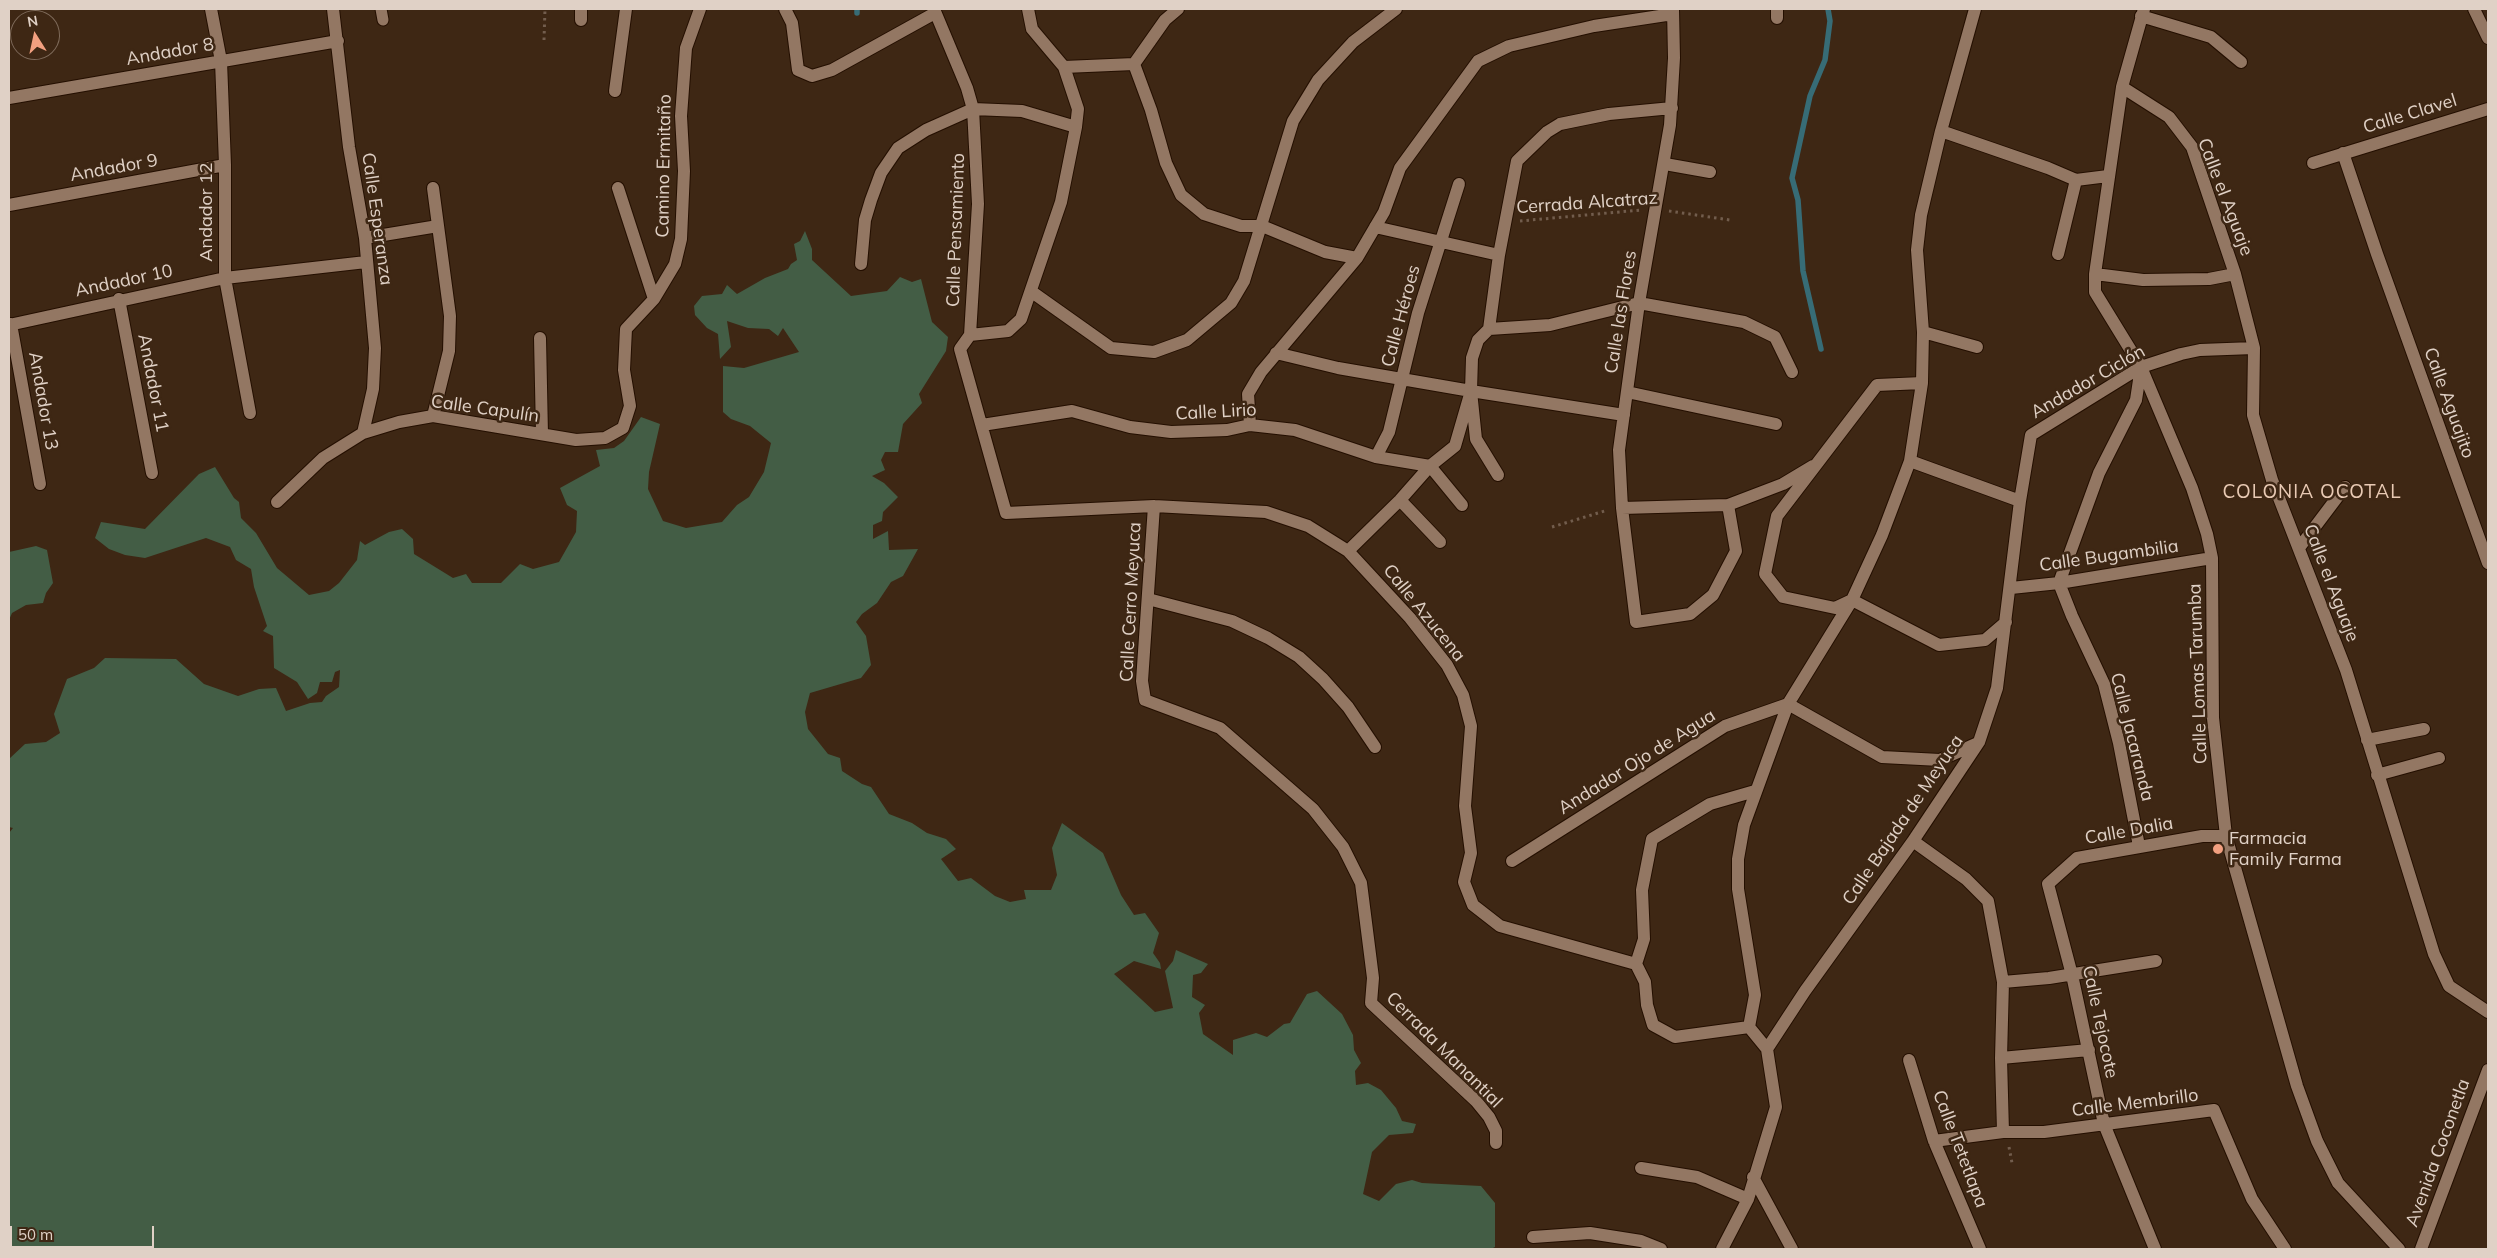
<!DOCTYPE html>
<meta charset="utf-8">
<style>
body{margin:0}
#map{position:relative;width:2497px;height:1258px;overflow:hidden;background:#3e2714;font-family:Mulish,sans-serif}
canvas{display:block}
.frame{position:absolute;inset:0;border:10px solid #e0d1c6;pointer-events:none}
.north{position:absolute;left:10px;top:10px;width:50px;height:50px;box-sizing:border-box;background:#3e2714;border:1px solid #7f6b5b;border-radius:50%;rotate:350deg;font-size:14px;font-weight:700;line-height:20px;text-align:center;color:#e0d1c6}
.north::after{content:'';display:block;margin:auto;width:18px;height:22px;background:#f2a080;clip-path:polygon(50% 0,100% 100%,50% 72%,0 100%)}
.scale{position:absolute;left:10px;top:1226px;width:144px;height:22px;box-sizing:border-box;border:2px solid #e0d1c6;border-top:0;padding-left:6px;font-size:15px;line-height:18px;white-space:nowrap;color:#e0d1c6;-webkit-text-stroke:4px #3e2714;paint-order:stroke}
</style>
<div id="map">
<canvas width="2497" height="1258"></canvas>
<div class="frame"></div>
<div class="north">N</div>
<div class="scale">50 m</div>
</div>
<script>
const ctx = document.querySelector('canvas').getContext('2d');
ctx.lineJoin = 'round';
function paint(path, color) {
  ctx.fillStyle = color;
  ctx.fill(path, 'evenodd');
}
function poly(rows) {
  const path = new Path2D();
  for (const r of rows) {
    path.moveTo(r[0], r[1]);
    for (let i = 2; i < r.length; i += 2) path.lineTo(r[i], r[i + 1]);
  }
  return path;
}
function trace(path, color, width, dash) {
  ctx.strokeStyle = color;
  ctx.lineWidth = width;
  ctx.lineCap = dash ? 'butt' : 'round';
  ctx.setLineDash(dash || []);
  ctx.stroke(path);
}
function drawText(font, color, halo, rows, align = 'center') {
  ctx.font = font + ' Mulish,sans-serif';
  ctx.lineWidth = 5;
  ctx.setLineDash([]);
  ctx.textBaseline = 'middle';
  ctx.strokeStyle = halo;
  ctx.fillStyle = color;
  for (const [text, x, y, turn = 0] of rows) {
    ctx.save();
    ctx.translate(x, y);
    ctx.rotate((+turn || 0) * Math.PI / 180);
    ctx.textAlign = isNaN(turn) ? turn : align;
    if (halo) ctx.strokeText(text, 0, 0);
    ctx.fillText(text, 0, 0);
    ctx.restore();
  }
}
paint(poly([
 [805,231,812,249,812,260,851,296,887,291,900,277,912,282,921,279,932,322,948,337,946,351,919,394,922,403,903,424,898,452,885,452,881,460,885,470,872,476,884,483,898,497,883,512,882,521,873,525,873,539,888,531,889,550,918,549,903,576,891,582,877,603,862,614,856,622,866,636,871,665,861,678,810,693,805,712,808,729,828,754,840,758,842,771,862,784,871,787,889,814,912,823,927,833,946,839,956,849,941,859,958,881,971,878,995,896,1010,902,1026,899,1024,890,1051,890,1057,875,1052,848,1062,823,1103,853,1121,895,1134,915,1145,913,1159,933,1153,953,1160,963,1161,969,1134,961,1114,974,1155,1012,1173,1008,1165,971,1173,961,1176,950,1208,964,1201,973,1193,975,1192,997,1205,1005,1199,1013,1203,1034,1233,1055,1233,1040,1256,1033,1267,1037,1284,1024,1290,1023,1307,994,1317,991,1342,1014,1353,1035,1354,1050,1361,1063,1355,1071,1356,1085,1368,1083,1381,1090,1396,1108,1402,1121,1416,1124,1413,1133,1389,1135,1372,1152,1363,1194,1379,1201,1396,1184,1412,1180,1422,1183,1481,1186,1495,1203,1495,1247,1491,1249,9,1249,9,833,13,828,9,827,9,759,25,744,46,742,60,733,54,714,67,679,94,668,105,658,176,659,204,684,238,696,259,689,276,688,286,711,310,703,322,702,326,696,339,687,340,670,335,672,332,682,320,682,317,693,308,699,297,682,274,668,273,636,263,631,267,626,254,587,251,569,236,560,230,547,206,538,145,558,125,555,109,549,95,538,101,522,145,529,199,474,215,467,234,498,239,502,241,518,256,533,277,568,309,595,329,591,339,583,357,560,360,541,365,545,389,532,402,529,413,539,414,554,453,578,466,574,472,583,501,583,520,564,533,569,559,562,576,532,577,511,567,505,560,488,600,466,596,450,614,448,624,441,641,417,660,424,649,472,648,489,663,521,686,528,722,522,737,505,749,497,764,472,771,443,750,426,731,419,723,412,723,366,744,368,799,352,783,328,778,336,769,329,748,328,727,321,731,347,720,359,718,334,707,328,695,315,694,306,702,296,722,294,727,285,737,294,765,278,788,269,791,264,797,260,794,244,800,241],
 [36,546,47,550,53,583,46,593,43,603,26,605,12,613,9,620,9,552]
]), '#435d45');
trace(poly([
 [857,13,857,9],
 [1821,349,1803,271,1798,200,1792,178,1810,96,1825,60,1830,21,1828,9]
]), '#376c76', 5.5);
const lane = poly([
 [381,9,383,20]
]);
const street = poly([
 [211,9,221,61,225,165,225,278,250,413],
 [333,9,349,147,365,238,375,348,373,389,363,433],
 [785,9,792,23,798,70,812,76,832,70,935,13],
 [934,9,967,88,973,109,978,204,970,335,960,349,1006,513,1154,506,1266,512,1308,526,1348,551,1410,618,1447,665,1463,695,1471,726,1465,806,1471,853,1464,882,1473,905,1500,926,1636,964],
 [1673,9,1674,58,1670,125,1639,303,1619,450,1622,508,1636,622,1690,614,1713,595,1736,551,1728,505],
 [2474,9,2488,38],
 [2141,16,2211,37,2241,62],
 [1777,18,1777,9],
 [581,20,581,9],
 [1134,64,1151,110,1166,163,1181,195,1204,214,1241,226,1262,226,1325,252,1357,258],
 [1134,64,1165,20,1178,9],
 [1064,67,1134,64],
 [2122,87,2169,117,2192,147,2235,274,2254,348,2253,415,2272,480,2346,670,2434,954,2449,986,2488,1012],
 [615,91,626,9],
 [9,98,338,41],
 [1941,131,2048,168,2076,180,2108,176],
 [2343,153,2377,254,2488,563],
 [2313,163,2488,109],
 [1665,164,1710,172],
 [618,188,654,299],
 [9,205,225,165],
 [1375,227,1499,255],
 [365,238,438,226],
 [2058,254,2076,180],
 [861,264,865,220,871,200,881,173,898,148,926,130,973,109,1022,111,1076,127],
 [2095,274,2143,280,2209,279,2235,274],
 [1032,292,1111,348,1154,352,1187,340,1231,303,1244,281,1293,121,1318,80,1353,42,1396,9],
 [119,299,152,473],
 [11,324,40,484],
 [9,325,225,278,366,262],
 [1489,329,1550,325,1639,303,1744,322,1775,337,1792,372],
 [1923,332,1977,347],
 [970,335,1008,331,1021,319,1061,202,1076,127,1078,109,1064,67,1032,29,1028,9],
 [540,338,542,434],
 [1276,353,1338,368,1471,391],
 [2141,367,2192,488,2207,534,2212,558,2213,718,2226,836,2297,1086,2317,1141,2338,1183,2399,1249],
 [1922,383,1877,385,1777,516,1765,574,1783,597,1835,608,1852,600,1939,645,1985,640,2006,622],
 [1627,392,1776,424],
 [433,416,449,351,450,316,433,188],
 [982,425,1072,411,1130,427,1171,432,1227,430,1250,425,1295,430,1376,457,1430,466,1462,505],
 [1250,425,1248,394,1261,372,1357,258,1384,212,1400,168,1478,61,1509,46,1594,26,1673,14],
 [1376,457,1389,432,1418,313,1459,184],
 [1910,461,2020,501],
 [1498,475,1476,439,1471,391,1472,358,1478,340,1489,329,1499,255,1517,161,1547,132,1560,124,1609,114,1672,108],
 [1400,500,1440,542],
 [277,502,323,458,363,433,399,422,433,416,576,440,605,438,623,428,630,406,624,370,626,329,654,299,675,264,681,239,684,171,681,116,686,48,700,9],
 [1154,506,1142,681,1145,700,1220,728,1313,809,1343,847,1361,883,1373,978,1371,1003,1476,1101,1489,1117,1496,1131,1496,1143],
 [1622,508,1728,505,1783,484,1813,466],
 [2299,548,2345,487],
 [1348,551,1400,500,1430,466,1455,446,1471,391,1624,415],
 [2059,583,2099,473,2136,400,2141,367,2095,292,2095,274,2122,87,2144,9],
 [2059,583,2072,616,2104,684,2119,743,2139,846],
 [2011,588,2059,583,2212,558],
 [1148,599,1232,621,1268,638,1299,657,1323,679,1348,707,1375,747],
 [2367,740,2424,729],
 [2377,775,2439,758],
 [1913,841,1966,879,1988,901,2003,982,2001,1058,2003,1132],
 [1512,861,1725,726,1788,704,1882,757,1940,760,1978,743],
 [2003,982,2049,978,2156,961],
 [1749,1027,1675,1037,1653,1025,1647,1005,1645,982,1636,964,1644,939,1642,890,1652,839,1710,804,1755,791],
 [1767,1049,1805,991,1913,841,1979,742,1997,688,2020,501,2031,435,2141,367,2181,354,2200,350,2254,348],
 [2001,1058,2089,1050],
 [1909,1060,1934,1141,1980,1249],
 [1934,1141,2003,1132,2044,1132,2214,1110,2252,1199,2285,1249],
 [1641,1168,1697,1177,1748,1199],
 [1753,1177,1792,1249],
 [1533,1237,1590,1233,1641,1241,1661,1249],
 [1722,1249,1748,1199,1776,1107,1767,1049,1749,1027,1755,995,1738,889,1738,859,1744,825,1788,704,1852,600,1882,535,1910,461,1922,383,1923,332,1917,250,1921,215,1941,131,1975,9],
 [2155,1249,2104,1124,2072,975,2048,884,2077,858,2202,836,2226,836],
 [2421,1249,2488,1070]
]);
trace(lane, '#240f00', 13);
trace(street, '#240f00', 14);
trace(poly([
 [544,40,545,9],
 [1669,211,1730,220],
 [1520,221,1641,210],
 [1552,527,1608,510],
 [2009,1147,2012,1163]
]), '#725d4d', 3, [2.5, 4]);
trace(lane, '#937763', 11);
trace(street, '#937763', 12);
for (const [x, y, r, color] of [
 [2218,849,6,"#f2a080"]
]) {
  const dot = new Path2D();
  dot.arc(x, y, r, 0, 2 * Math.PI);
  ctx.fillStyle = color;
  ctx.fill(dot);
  trace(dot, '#3e2714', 2);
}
drawText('18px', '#e0d1c6', '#3e2714', [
 ["Andador 8",170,52,-10],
 ["Calle Clavel",2410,114,-17],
 ["Camino Ermitaño",664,166,-89],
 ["Andador 9",114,168,-10],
 ["Calle el Aguaje",2225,197,69],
 ["Cerrada Alcatraz",1587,203,-4],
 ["Andador 12",207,212,-90],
 ["Calle Esperanza",377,219,82],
 ["Calle Pensamiento",956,230,-88],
 ["Andador 10",124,281,-12],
 ["Calle las Flores",1621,312,-81],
 ["Calle Héroes",1401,316,-75],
 ["Andador Ciclón",2088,382,-30],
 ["Andador 11",153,383,79],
 ["Andador 13",43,401,80],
 ["Calle Aguajito",2449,403,70],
 ["Calle Capulín",485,409,8],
 ["Calle Lirio",1216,412,-3],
 ["Calle Bugambilia",2109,556,-8],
 ["Calle el Aguaje",2331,583,69],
 ["Calle Cerro Meyuca",1131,602,-87],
 ["Calle Azucena",1424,613,51],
 ["Calle Lomas Tarumba",2198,674,-92],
 ["Calle Jacaranda",2132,737,76],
 ["Andador Ojo de Agua",1637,762,-32],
 ["Calle Bajada de Meyuca",1903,820,-56],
 ["Calle Dalia",2129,831,-10],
 ["Calle Tejocote",2100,1022,78],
 ["Cerrada Manantial",1444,1050,45],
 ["Calle Membrillo",2135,1103,-7],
 ["Calle Tetetlapa",1960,1149,69],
 ["Avenida Coconetla",2438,1153,-70]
]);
drawText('18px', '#e0d1c6', '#3e2714', [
 ["Farmacia",2229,839],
 ["Family Farma",2229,860]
], 'left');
ctx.letterSpacing = '1px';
drawText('19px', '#e9cab4', '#3e2714', [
 ["COLONIA OCOTAL",2312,492]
]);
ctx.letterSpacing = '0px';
</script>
